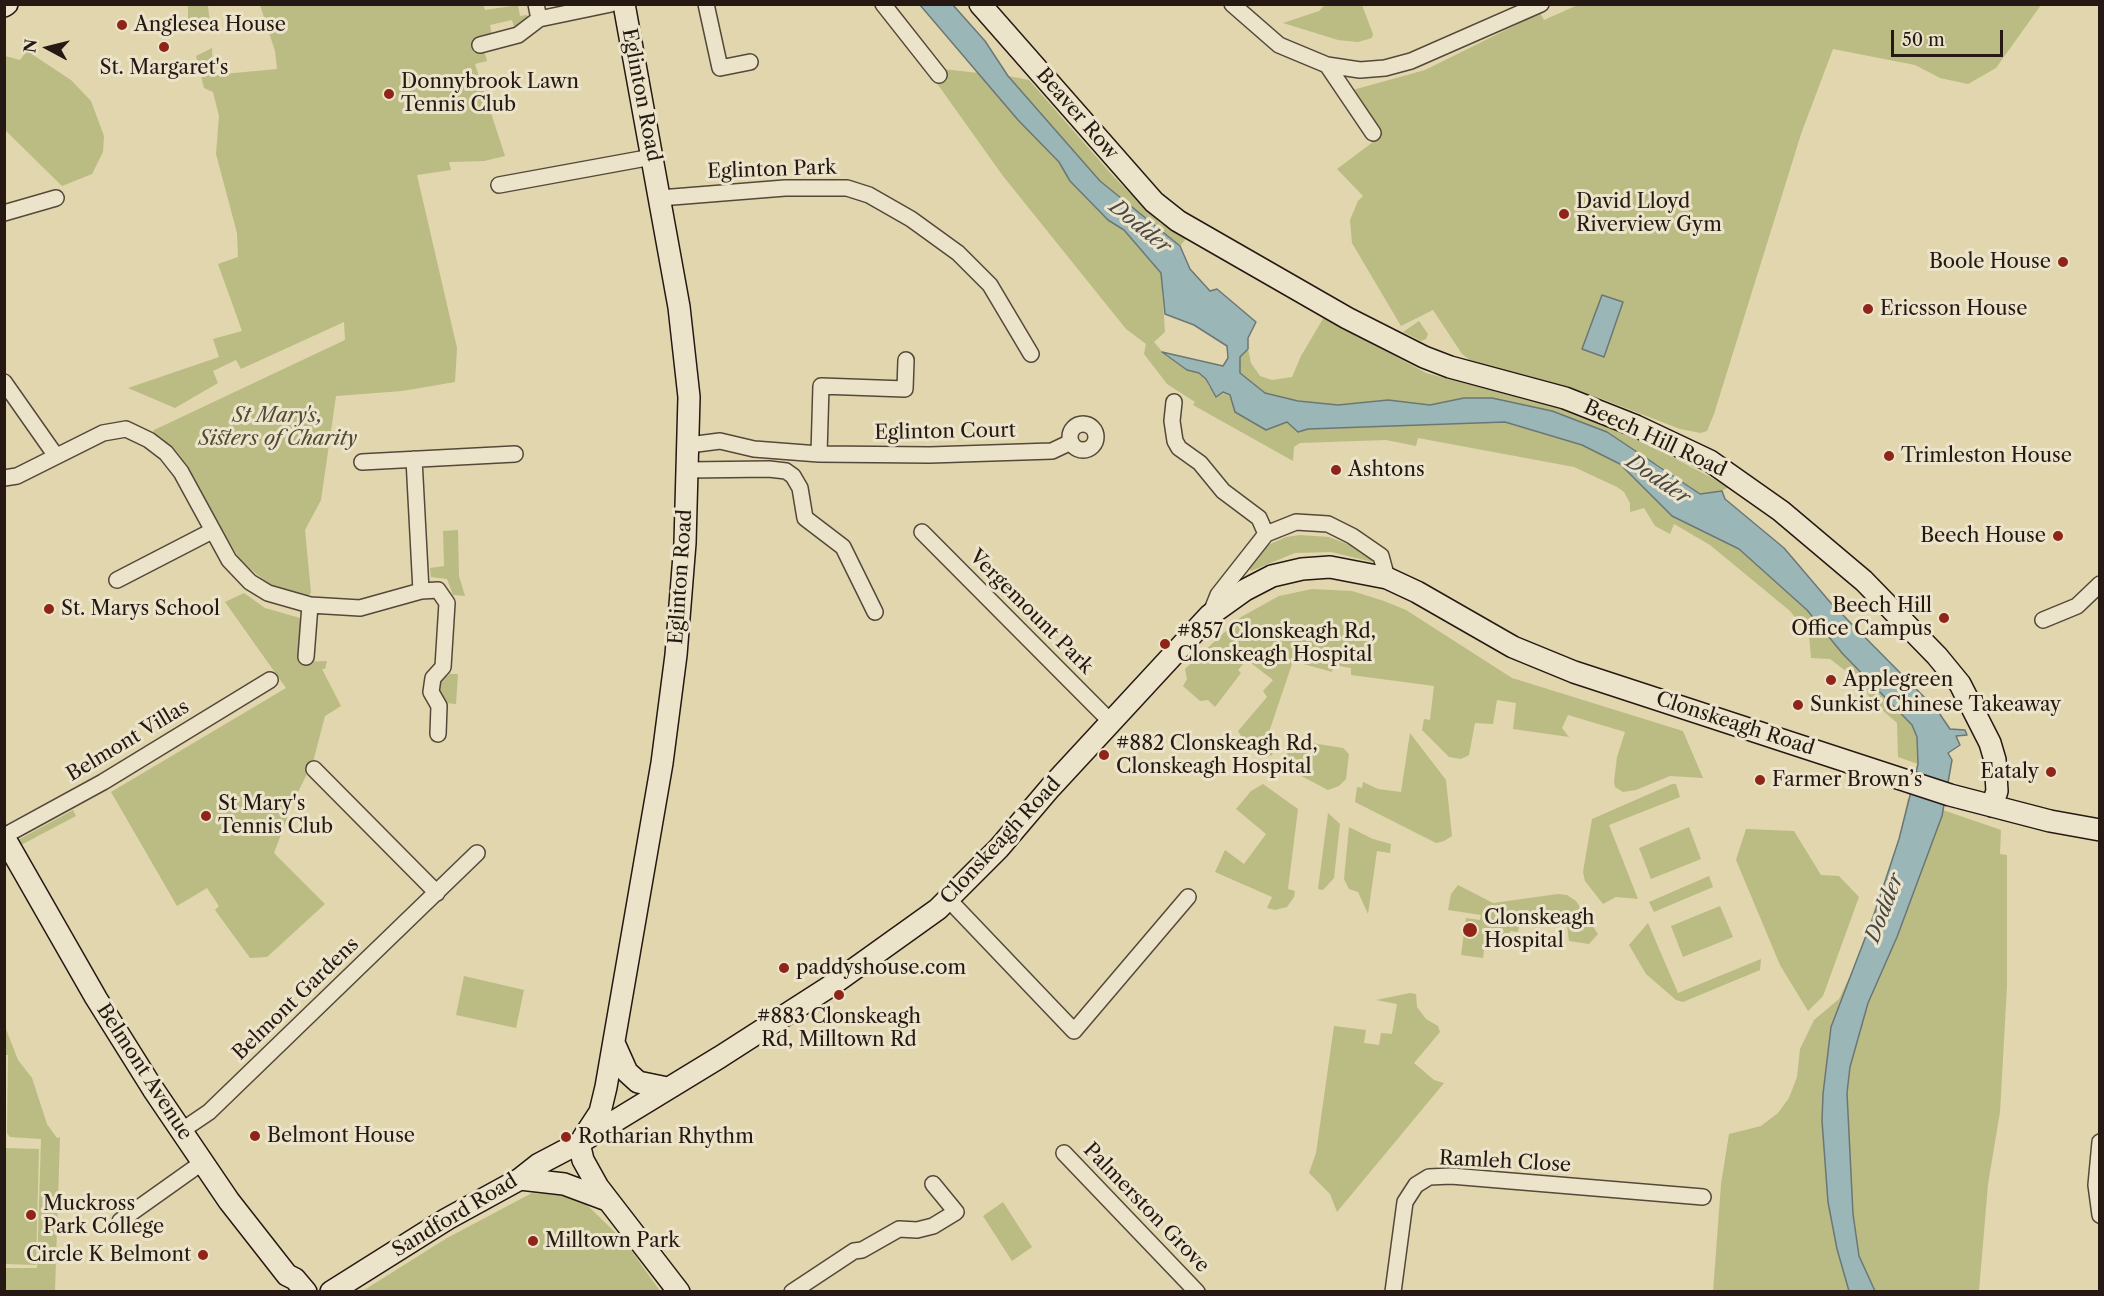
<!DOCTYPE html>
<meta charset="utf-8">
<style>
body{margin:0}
#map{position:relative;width:2104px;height:1296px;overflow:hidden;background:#e1d6ad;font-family:"Libre Caslon Text",serif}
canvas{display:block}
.frame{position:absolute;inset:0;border:6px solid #261813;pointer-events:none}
.north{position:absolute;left:18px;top:18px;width:60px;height:60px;-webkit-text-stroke:4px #ece4ca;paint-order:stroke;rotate:277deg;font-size:16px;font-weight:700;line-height:24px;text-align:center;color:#261813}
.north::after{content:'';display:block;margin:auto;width:21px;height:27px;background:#261813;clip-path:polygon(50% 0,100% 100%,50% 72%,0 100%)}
.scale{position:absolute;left:1891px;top:30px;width:112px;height:27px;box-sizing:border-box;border:3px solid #261813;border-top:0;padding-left:8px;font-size:18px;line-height:21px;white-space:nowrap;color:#261813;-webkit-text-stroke:4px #ece4ca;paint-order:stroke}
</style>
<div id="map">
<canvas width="2104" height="1296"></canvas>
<div class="frame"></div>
<div class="north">N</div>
<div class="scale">50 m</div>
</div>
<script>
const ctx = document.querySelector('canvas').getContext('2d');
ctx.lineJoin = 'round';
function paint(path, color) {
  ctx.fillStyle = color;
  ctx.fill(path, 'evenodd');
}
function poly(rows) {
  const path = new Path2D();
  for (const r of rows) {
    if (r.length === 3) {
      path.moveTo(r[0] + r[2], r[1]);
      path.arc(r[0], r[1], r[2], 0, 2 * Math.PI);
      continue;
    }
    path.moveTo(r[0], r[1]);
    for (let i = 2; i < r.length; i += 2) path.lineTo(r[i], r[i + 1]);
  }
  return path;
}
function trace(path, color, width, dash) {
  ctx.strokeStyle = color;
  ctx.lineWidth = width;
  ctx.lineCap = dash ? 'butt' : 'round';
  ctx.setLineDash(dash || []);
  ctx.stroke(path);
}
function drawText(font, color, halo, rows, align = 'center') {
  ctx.font = font + ' "Libre Caslon Text",serif';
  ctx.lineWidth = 6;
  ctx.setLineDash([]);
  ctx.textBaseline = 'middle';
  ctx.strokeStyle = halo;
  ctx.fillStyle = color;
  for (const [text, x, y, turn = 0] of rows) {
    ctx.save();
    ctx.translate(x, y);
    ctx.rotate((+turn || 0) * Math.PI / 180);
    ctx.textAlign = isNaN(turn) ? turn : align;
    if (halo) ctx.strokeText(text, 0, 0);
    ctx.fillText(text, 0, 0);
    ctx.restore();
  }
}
paint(poly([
 [483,4,485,10,518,5,520,16,527,15,528,18,515,30,512,20,490,25,492,36,484,50,487,61,475,64,505,156,484,161,449,162,451,170,417,175,457,348,455,382,402,391,336,396,321,500,305,530,311,593,307,597,271,586,240,560,186,467,151,434,154,430,345,340,344,322,241,369,236,360,213,371,218,383,175,408,128,388,219,357,213,339,242,331,218,264,238,257,237,233,216,154,219,116,213,92,204,88,196,56,212,48,213,75,277,69,275,51,260,5],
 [1326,4,1362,5,1373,34,1372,38,1358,42,1338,40,1283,23,1319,11],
 [1580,4,2041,5,1996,68,1968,84,1940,78,1915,65,1833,49,1801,134,1714,414,1707,431,1701,433,1680,429,1597,397,1591,399,1479,367,1462,354,1433,310,1401,326,1352,243,1350,220,1358,201,1363,196,1337,169,1381,136,1349,91,1425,70,1540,13,1544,20],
 [188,5,208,5,210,27,188,32],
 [27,51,71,80,91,101,104,136,103,152,92,174,62,186,5,130,5,56,20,60],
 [942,69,979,73,1059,162,1070,181,1108,220,1124,230,1161,273,1165,332,1154,342,1166,356,1187,370,1199,373,1206,379,1209,387,1287,422,1298,432,1308,429,1505,422,1582,445,1620,464,1672,516,1739,549,1807,610,1842,653,1912,725,1917,737,1918,764,1898,757,1897,723,1872,701,1859,681,1830,659,1811,658,1809,635,1790,611,1710,545,1674,524,1670,534,1655,526,1644,508,1630,512,1630,503,1624,492,1617,487,1574,467,1418,438,1416,446,1386,440,1300,443,1294,447,1293,461,1193,405,1195,402,1167,384,1144,354,1146,344,1126,329,1003,176,936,82],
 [1008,76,1029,80,1113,176,1160,223,1186,239,1180,246,1100,181],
 [1324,317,1426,373,1573,412,1627,433,1729,487,1718,493,1700,494,1657,464,1464,398,1430,405,1388,400,1338,405,1298,401,1265,393,1240,373,1240,357,1248,349,1251,363,1260,376,1272,380,1292,377,1301,356],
 [1419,321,1428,334,1426,339,1421,341,1403,332],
 [458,530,459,576,465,596,453,595,447,579,431,577,430,568,444,566,443,531],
 [1300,535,1329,537,1363,550,1377,563,1331,552,1295,553,1251,571,1245,564,1268,545,1286,537],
 [1312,589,1352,591,1384,601,1406,610,1512,678,1683,731,1703,778,1670,776,1636,790,1623,792,1615,787,1614,782,1617,757,1625,732,1568,715,1562,728,1569,737,1513,729,1516,703,1497,700,1493,724,1475,723,1469,755,1461,759,1449,757,1422,730,1424,719,1430,720,1434,686,1351,675,1351,668,1333,665,1332,672,1293,661,1268,735,1280,737,1272,755,1266,757,1242,738,1238,731,1267,697,1263,691,1273,680,1247,660,1238,670,1241,673,1215,707,1208,700,1200,701,1183,686,1187,679,1185,669,1241,617,1279,596],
 [244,593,265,608,300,618,299,662,327,661,325,669,322,669,341,706,325,716,313,762,294,800,274,853,325,904,267,957,250,958,215,910,219,906,207,888,177,906,111,792,286,688,225,602],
 [450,674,458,674,456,704,446,703,437,691,438,683],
 [1410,733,1446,780,1452,836,1444,841,1436,843,1355,802,1357,787,1362,788,1363,782,1378,789,1401,792],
 [1293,740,1343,748,1349,754,1346,779,1339,786,1328,790,1286,768,1284,760],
 [1263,784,1298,809,1288,889,1295,891,1294,897,1287,907,1275,910,1267,908,1272,897,1215,872,1225,850,1244,864,1266,834,1236,809,1251,791],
 [1672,784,1676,784,1680,797,1609,825,1638,899,1616,897,1603,904,1585,881,1583,872,1592,819],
 [1908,798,2001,830,2000,854,2007,855,2007,986,2000,1112,1988,1184,1979,1291,1713,1292,1721,1184,1729,1134,1761,1126,1778,1113,1789,1098,1797,1077,1800,1049,1814,1020,1839,999,1855,965,1899,839],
 [73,810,76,816,21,845,18,840],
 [1328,813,1340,824,1334,878,1323,890,1318,889],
 [1349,827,1373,839,1391,844,1390,853,1377,851,1368,914,1358,892,1349,889,1344,879],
 [1689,827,1701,859,1651,879,1639,848],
 [1746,829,1794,831,1821,875,1839,876,1859,897,1823,996,1808,1011,1780,965,1736,860],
 [1709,876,1713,887,1654,912,1649,902],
 [1458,885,1493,903,1558,894,1567,895,1576,901,1598,934,1589,944,1569,941,1567,925,1520,919,1518,932,1510,931,1509,937,1487,934,1492,943,1491,950,1484,950,1483,958,1461,955,1466,918,1480,920,1481,915,1448,910,1451,894],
 [1720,906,1733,937,1683,957,1671,926],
 [1648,923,1678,993,1761,959,1760,970,1683,1002,1676,1000,1646,974,1629,945],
 [464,976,524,990,516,1028,456,1015],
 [1410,993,1416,994,1417,1007,1426,1019,1438,1026,1440,1032,1414,1063,1434,1080,1444,1083,1337,1212,1330,1194,1309,1173,1316,1153,1334,1026,1366,1030,1364,1043,1379,1045,1381,1033,1392,1034,1397,1004,1376,1000],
 [4,1024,18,1060,32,1078,47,1124,57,1138,60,1137,55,1291,5,1291,5,1268,37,1268,41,1139,10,1137,7,1133,8,1055,5,1055],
 [5,1148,39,1149,36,1265,5,1264],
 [532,1193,568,1196,584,1202,626,1243,660,1291,361,1292,447,1238],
 [1003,1202,1032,1247,1012,1261,983,1216]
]), '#bbbb84');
const water = poly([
 [920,5,953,5,985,41,1008,76,1100,181,1180,246,1190,269,1210,291,1217,289,1256,322,1248,338,1248,349,1240,357,1240,373,1265,393,1298,401,1338,405,1388,400,1430,405,1464,398,1492,398,1552,411,1607,432,1700,494,1722,491,1725,499,1784,548,1830,602,1937,710,1950,729,1965,730,1967,735,1956,736,1960,745,1948,753,1952,760,1942,816,1897,937,1868,1003,1850,1067,1847,1093,1853,1214,1859,1256,1875,1291,1849,1291,1837,1249,1828,1202,1822,1121,1823,1094,1831,1027,1874,915,1899,839,1918,764,1917,737,1912,725,1842,653,1807,610,1739,549,1672,516,1620,464,1582,445,1505,422,1308,429,1298,432,1287,422,1266,430,1235,412,1230,395,1223,392,1216,397,1206,379,1199,373,1187,370,1162,352,1223,366,1228,358,1227,346,1194,325,1165,314,1161,273,1124,230,1108,220,1070,181,1059,162,1018,120,920,5],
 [1602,295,1623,302,1604,357,1582,349,1602,295]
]);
paint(water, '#9bb6b7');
trace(water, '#6c7775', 1.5);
const street = poly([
 [536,4,539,19,611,4],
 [706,4,720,68,750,62],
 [883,4,939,75],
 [1232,4,1279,45,1327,65,1360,70,1385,68,1411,61,1541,4],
 [480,45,518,35,539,19],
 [1327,65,1373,133],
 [499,185,652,157],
 [660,198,785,188,847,188,869,195,911,219,958,253,990,285,1031,354],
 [4,213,56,198],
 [4,382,56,456],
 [1174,402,1172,421,1175,441,1179,448,1200,463,1223,491,1259,518,1266,534],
 [1083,437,13],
 [689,445,720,441,754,449,819,454,930,455,1052,451,1071,442],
 [819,454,821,386,905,389,906,360],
 [414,459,421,591],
 [362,462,515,454],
 [688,470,769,469,786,471,793,476,800,488,805,518,843,547,875,612],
 [4,478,17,476,103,433,126,429,149,440,166,453,181,472,229,560,250,582,268,593,310,605,360,608,421,591,438,590,447,603,443,667,433,678,431,692,439,706,438,734],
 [922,532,1111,722],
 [117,580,212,531],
 [1210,615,1218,595,1266,534,1296,522,1328,524,1352,536,1381,556,1387,578],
 [2043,620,2077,606,2100,584],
 [306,657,310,605],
 [314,769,437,893],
 [4,836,103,782,270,680],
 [949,900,1074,1031,1188,897],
 [181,1131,209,1112,477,853],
 [2100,1142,2096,1185,2100,1215],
 [1064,1153,1197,1292],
 [120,1221,203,1162],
 [792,1292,854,1251,862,1250,899,1229,917,1230,933,1226,956,1212,933,1184],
 [1393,1292,1405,1202,1416,1185,1429,1177,1451,1176,1703,1197]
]);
const secondary = poly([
 [980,4,1154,202,1178,221,1347,318,1424,357,1450,367,1565,398,1636,426,1710,461,1781,511,1864,581,1937,656,1960,684,1990,743,1995,760,1997,791,1992,806],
 [4,6,7,4],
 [4,837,96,998,153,1089,229,1201,287,1275,295,1279,306,1292],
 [614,1043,627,1072,638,1082,667,1088],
 [583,1138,600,1112,606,1087,662,763,676,655,685,543,689,397,679,307,624,4],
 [579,1143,583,1160,598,1187,679,1292],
 [520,1179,564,1184,607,1200],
 [331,1292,447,1219,520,1179,539,1164,579,1143,720,1057,829,987,938,909,999,848,1050,788,1210,615,1245,590,1272,576,1302,569,1330,567,1387,578,1417,592,1513,647,1574,672,1950,795,2050,821,2100,830]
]);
trace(street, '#55483a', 18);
trace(secondary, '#261813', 24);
trace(street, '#ece4ca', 15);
trace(secondary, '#ece4ca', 21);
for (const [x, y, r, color] of [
 [122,25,6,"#8f2418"],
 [164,47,6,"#8f2418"],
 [389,94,6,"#8f2418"],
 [1564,214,6,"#8f2418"],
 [2063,262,6,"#8f2418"],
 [1868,309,6,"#8f2418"],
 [1889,456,6,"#8f2418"],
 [1336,470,6,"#8f2418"],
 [2058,536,6,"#8f2418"],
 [49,609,6,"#8f2418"],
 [1944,618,6,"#8f2418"],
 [1165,644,6,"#8f2418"],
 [1831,680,6,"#8f2418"],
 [1798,705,6,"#8f2418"],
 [1104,755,6,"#8f2418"],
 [2051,772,6,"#8f2418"],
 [1760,780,6,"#8f2418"],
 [206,816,6,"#8f2418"],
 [1470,930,8,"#8f2418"],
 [784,968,6,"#8f2418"],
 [839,995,6,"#8f2418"],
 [255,1136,6,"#8f2418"],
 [566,1137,6,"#8f2418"],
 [31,1215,6,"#8f2418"],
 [533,1241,6,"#8f2418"],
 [203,1255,6,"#8f2418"]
]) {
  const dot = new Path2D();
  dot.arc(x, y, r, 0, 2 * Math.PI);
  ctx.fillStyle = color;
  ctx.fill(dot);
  trace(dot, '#ece4ca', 2);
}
drawText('20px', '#261813', '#ece4ca', [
 ["Anglesea House",134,25],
 ["St. Margaret's",164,68,"center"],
 ["Donnybrook Lawn",401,82],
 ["Tennis Club",401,105],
 ["David Lloyd",1576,202],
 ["Riverview Gym",1576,225],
 ["Boole House",2051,262,"right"],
 ["Ericsson House",1880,309],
 ["Trimleston House",1901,456],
 ["Ashtons",1348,470],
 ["Beech House",2046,536,"right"],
 ["Beech Hill",1932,606,"right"],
 ["Office Campus",1932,629,"right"],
 ["St. Marys School",61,609],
 ["#857 Clonskeagh Rd,",1177,632],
 ["Clonskeagh Hospital",1177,655],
 ["Applegreen",1843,680],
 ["Sunkist Chinese Takeaway",1810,705],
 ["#882 Clonskeagh Rd,",1116,744],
 ["Clonskeagh Hospital",1116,767],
 ["Eataly",2039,772,"right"],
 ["Farmer Brown’s",1772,780],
 ["St Mary's",218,804],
 ["Tennis Club",218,827],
 ["Clonskeagh",1484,918],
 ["Hospital",1484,941],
 ["paddyshouse.com",796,968],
 ["#883 Clonskeagh",839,1017,"center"],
 ["Rd, Milltown Rd",839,1040,"center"],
 ["Belmont House",267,1136],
 ["Rotharian Rhythm",578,1137],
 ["Muckross",43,1204],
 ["Park College",43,1227],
 ["Milltown Park",545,1241],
 ["Circle K Belmont",191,1255,"right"]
], 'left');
drawText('20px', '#261813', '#ece4ca', [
 ["Eglinton Road",641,95,79],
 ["Beaver Row",1077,114,49],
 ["Eglinton Park",772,170,-2],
 ["Eglinton Court",945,432,-1],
 ["Beech Hill Road",1655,439,25],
 ["Eglinton Road",681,577,-86],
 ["Vergemount Park",1031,612,45],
 ["Clonskeagh Road",1735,724,18],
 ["Belmont Villas",128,741,-31],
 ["Clonskeagh Road",1001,841,-47],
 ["Belmont Gardens",296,999,-44],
 ["Belmont Avenue",144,1072,57],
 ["Ramleh Close",1505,1162,3],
 ["Palmerston Grove",1146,1208,46],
 ["Sandford Road",455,1216,-31]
]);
drawText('italic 20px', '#534935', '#ece4ca', [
 ["St Mary's,",278,416],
 ["Sisters of Charity",278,439]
]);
drawText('italic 21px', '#494744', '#ece4ca', [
 ["Dodder",1140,227,39],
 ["Dodder",1658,480,34],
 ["Dodder",1885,908,-69]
]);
</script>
